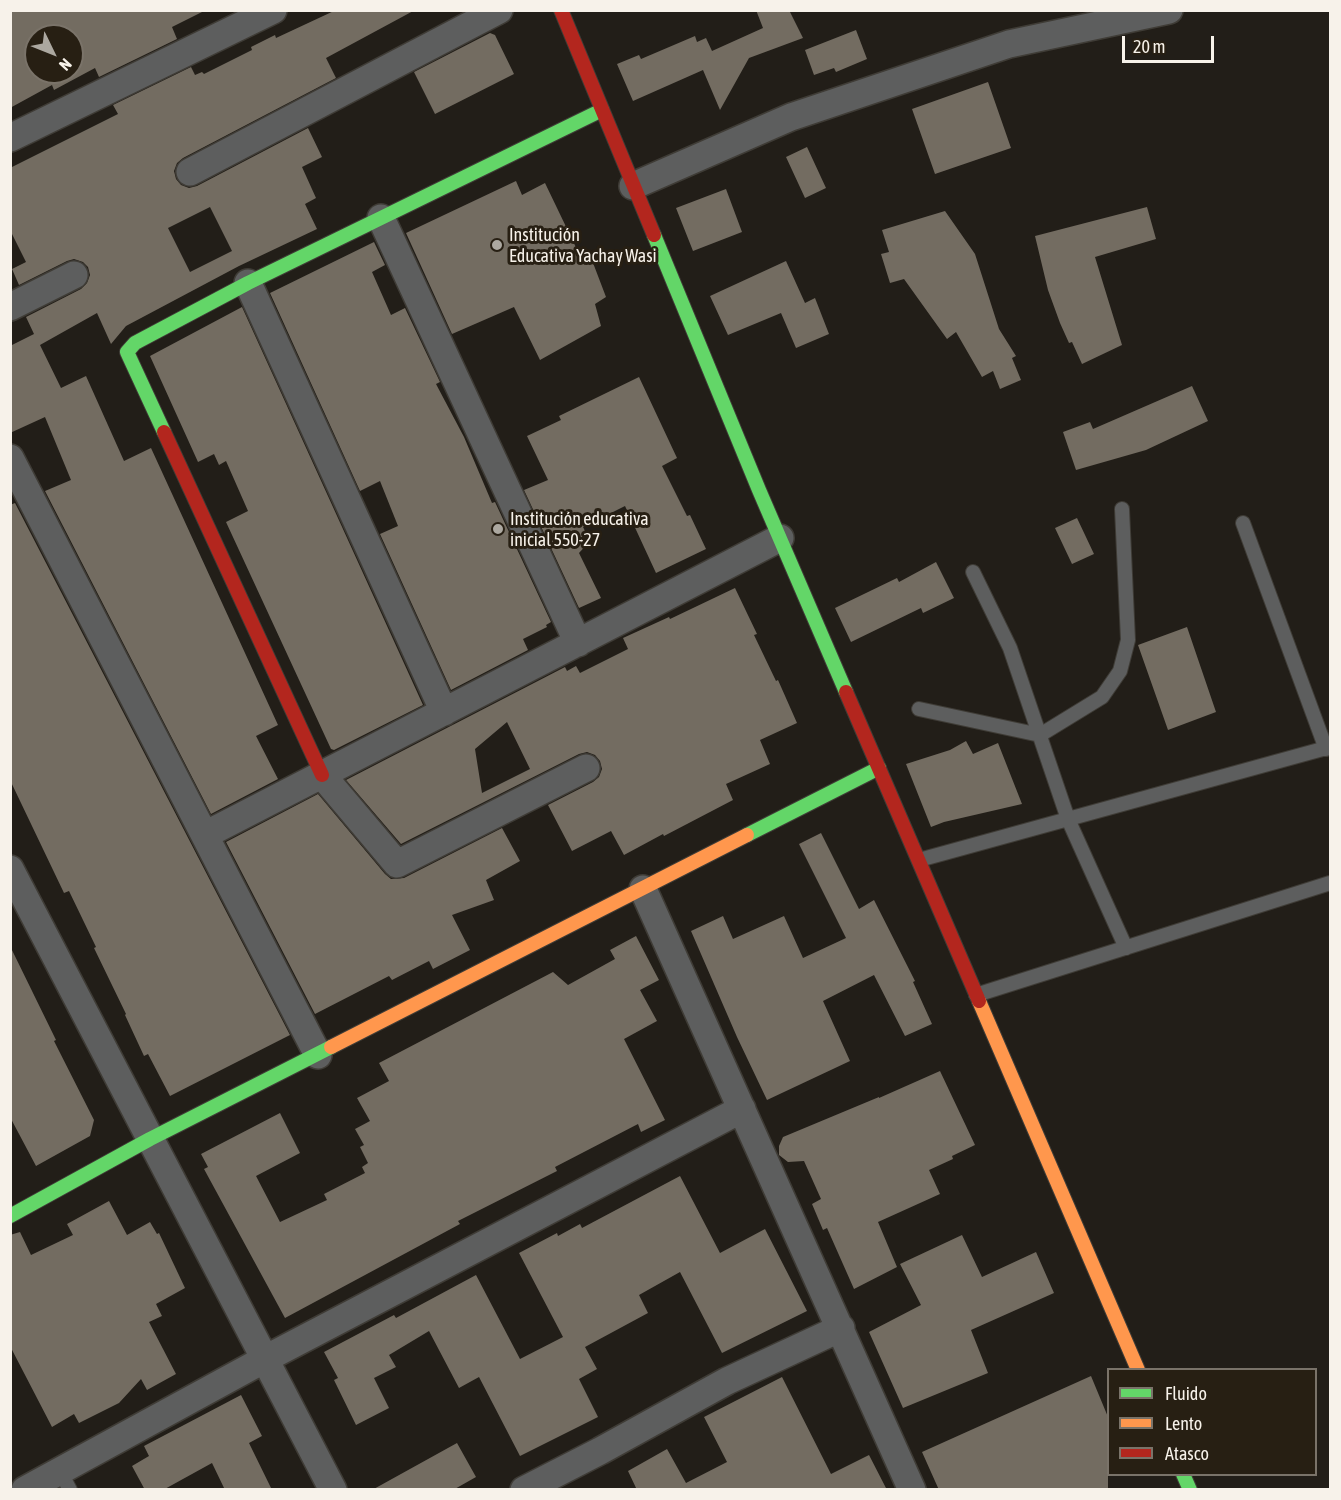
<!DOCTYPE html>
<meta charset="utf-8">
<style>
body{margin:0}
#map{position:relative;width:1341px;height:1500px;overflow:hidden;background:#221e18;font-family:"Asap Condensed",sans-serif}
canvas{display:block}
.frame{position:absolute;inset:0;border:12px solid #f7f2ea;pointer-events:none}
.legend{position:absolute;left:1107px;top:1368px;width:210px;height:108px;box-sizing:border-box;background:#271f13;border:2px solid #7a7369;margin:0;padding:8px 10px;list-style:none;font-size:18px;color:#f7f2ea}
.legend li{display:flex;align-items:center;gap:12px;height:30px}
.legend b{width:30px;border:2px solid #7a7369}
.north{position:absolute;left:24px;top:24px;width:60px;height:60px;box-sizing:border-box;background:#271f13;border:2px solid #7a7369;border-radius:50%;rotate:133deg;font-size:16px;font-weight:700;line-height:24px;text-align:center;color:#f7f2ea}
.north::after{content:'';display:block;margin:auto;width:21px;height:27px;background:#aca8a0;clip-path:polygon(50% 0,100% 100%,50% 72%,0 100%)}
.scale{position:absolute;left:1122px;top:36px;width:92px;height:27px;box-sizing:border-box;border:3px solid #f7f2ea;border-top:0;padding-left:8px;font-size:18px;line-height:21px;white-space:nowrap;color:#f7f2ea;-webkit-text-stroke:4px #271f13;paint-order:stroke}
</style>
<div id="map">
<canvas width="1341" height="1500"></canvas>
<div class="frame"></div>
<ul class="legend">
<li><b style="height:8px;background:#63d668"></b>Fluido</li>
<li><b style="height:8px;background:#ff974d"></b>Lento</li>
<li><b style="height:8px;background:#b3261e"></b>Atasco</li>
</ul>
<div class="north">N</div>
<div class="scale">20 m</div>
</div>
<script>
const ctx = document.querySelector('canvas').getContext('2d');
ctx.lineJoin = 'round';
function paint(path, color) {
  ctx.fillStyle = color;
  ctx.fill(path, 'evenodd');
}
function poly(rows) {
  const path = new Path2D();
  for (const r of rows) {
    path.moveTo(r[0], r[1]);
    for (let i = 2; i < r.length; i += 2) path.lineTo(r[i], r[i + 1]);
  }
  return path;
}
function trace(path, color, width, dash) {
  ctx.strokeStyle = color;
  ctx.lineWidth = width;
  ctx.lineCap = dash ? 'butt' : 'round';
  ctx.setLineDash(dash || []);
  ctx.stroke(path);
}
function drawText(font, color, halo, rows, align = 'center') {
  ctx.font = font + ' "Asap Condensed",sans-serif';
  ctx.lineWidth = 6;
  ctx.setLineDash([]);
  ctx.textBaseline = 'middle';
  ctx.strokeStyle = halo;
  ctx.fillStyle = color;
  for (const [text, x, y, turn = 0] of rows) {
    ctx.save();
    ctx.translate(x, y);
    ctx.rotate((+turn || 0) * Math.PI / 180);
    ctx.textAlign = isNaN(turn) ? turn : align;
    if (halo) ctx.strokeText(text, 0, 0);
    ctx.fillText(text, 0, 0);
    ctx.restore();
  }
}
paint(poly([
 [10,10,206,10,172,27,177,39,99,77,95,68,54,90,52,85,10,108],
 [36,36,72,36,72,72,36,72],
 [336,10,415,10,326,58,336,78,183,158,177,163,174,171,176,179,181,185,189,188,197,186,308,128,322,157,302,167,316,198,305,204,317,229,239,266,126,326,111,344,97,313,40,345,61,388,86,376,124,461,151,448,278,725,256,736,278,779,211,814,45,491,71,480,45,417,10,433,10,346,34,334,26,317,81,289,87,283,90,275,88,267,83,262,74,259,67,261,19,285,12,269,26,262,10,230,10,168,118,114,113,105,191,67,195,75,202,72,204,74,252,50,251,47,275,35,276,38],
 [210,207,232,251,190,272,168,228],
 [756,10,789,10,803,38,749,58,720,110,703,70,633,101,617,64,639,55,641,59,695,36,697,42,706,38,712,51,763,28],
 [856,30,867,59,836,72,834,68,814,75,805,50],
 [490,33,495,35,514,74,435,114,414,72],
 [988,82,1011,148,935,174,912,109],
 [807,147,826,188,805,198,786,157],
 [516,181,522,195,545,183,582,260,590,255,606,297,595,304,601,326,540,360,514,307,452,334,406,233],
 [726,189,742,232,693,251,676,208],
 [1147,207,1156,239,1095,257,1122,345,1082,364,1072,342,1069,343,1060,323,1048,290,1035,236],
 [945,211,975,254,999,329,1016,356,1012,358,1021,380,1000,389,993,371,982,377,956,332,947,339,904,279,890,283,881,254,889,252,882,230],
 [374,242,385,265,372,272,391,315,405,308,440,382,436,384,464,437,492,503,495,502,551,622,546,625,547,627,523,639,528,650,451,690,380,534,398,526,380,481,360,491,270,293],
 [786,261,805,303,815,298,829,334,796,348,781,313,728,335,710,296],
 [242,307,423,705,334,750,331,749,226,522,248,511,226,461,219,465,214,454,198,462,150,356],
 [639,377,677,458,662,466,687,516,690,515,706,549,656,573,625,506,583,527,590,541,579,553,601,598,579,608,524,490,548,480,527,436,561,420,559,416],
 [1192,386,1208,421,1146,450,1076,470,1063,432,1090,422,1093,429],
 [15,503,290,1035,170,1096,148,1054,144,1056,125,1015,126,1014,94,948,96,947,69,891,64,893,10,780,10,505],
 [1077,518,1094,554,1072,564,1055,528],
 [936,562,954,598,923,613,921,608,851,642,835,608,897,578,899,582],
 [735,588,757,634,754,635,776,681,778,680,797,723,760,740,770,764,726,784,733,800,664,836,663,834,624,855,611,831,572,851,548,805,593,782,599,777,602,769,600,761,595,755,587,752,579,754,401,844,346,780,565,667,567,671,576,666,580,673,628,649,623,638,669,617,670,619],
 [507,722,530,769,482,793,475,749],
 [1187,627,1216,712,1168,730,1138,645],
 [966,741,973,754,998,743,1022,804,944,822,931,827,906,764,950,750],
 [318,794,385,874,391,879,404,878,502,828,520,861,486,880,494,900,452,915,470,950,433,969,429,961,392,980,389,976,315,1014,226,842],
 [821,833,859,909,874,900,915,981,913,982,932,1024,905,1036,874,975,823,1001,850,1061,767,1100,737,1037,691,931,723,916,733,939,784,916,803,958,846,938,799,844],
 [636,936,659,980,640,990,657,1021,624,1039,665,1120,641,1132,638,1124,555,1167,557,1171,458,1221,460,1224,285,1318,204,1169,208,1167,201,1154,280,1113,300,1153,256,1176,280,1222,327,1200,324,1194,365,1173,362,1167,368,1163,360,1147,364,1145,355,1129,370,1121,357,1098,389,1081,379,1063,553,972,568,985,615,959,610,950],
 [10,946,56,1040,54,1041,94,1120,90,1136,36,1166,10,1117],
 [940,1071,975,1145,952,1156,953,1159,929,1170,940,1194,878,1222,897,1267,854,1289,827,1228,823,1230,812,1204,821,1199,804,1161,788,1162,779,1155,779,1146,783,1137,879,1097,879,1098],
 [680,1176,720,1253,765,1229,807,1311,722,1353,680,1272,639,1295,648,1313,585,1347,597,1369,579,1379,598,1417,520,1456,479,1377,459,1388,429,1331,389,1355,396,1367,374,1378,389,1408,356,1425,334,1380,338,1378,324,1352,394,1315,396,1318,476,1275,520,1359,563,1337,519,1253,557,1233,558,1236,580,1224,582,1228],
 [109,1201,127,1235,150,1222,157,1234,159,1233,185,1288,156,1304,162,1316,149,1322,176,1374,147,1390,141,1379,119,1403,79,1423,74,1414,52,1427,10,1346,10,1235,20,1232,31,1255,73,1235,67,1224],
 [962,1235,982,1277,1036,1252,1054,1293,971,1330,988,1373,903,1408,869,1332,921,1305,900,1264],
 [1091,1376,1108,1417,1108,1490,939,1490,922,1452],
 [782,1377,831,1474,869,1455,887,1490,637,1490,628,1471,667,1449,686,1483,727,1462,704,1417],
 [241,1395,262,1436,249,1443,272,1490,225,1490,212,1463,163,1490,145,1490,132,1466,149,1456,144,1446],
 [457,1443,476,1477,453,1490,372,1490]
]), '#736c61');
const lane = poly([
 [1243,523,1326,749],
 [973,572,1010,648,1068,819,1126,948],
 [919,709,1040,735,1102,697,1120,671,1128,640,1122,509],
 [919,860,1330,747],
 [976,995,1330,883],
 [60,1471,70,1490]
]);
const street = poly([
 [10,138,273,10],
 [190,172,499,10],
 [633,186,791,117,1009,44,1169,10],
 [381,218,578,643],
 [248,283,444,712],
 [10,307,74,275],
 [10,458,318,1055],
 [322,775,397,864,586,768],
 [205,835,780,538],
 [10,869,333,1490],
 [643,889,912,1490],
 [25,1490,265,1359,742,1109],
 [524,1490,600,1451,727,1381,841,1328]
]);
const fast = poly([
 [654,235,759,490,846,692],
 [164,432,127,352,135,343,248,283,602,110],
 [747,835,879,768],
 [10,1216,150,1139,331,1047],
 [1183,1474,1190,1490]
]);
const slow = poly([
 [979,1001,1138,1370],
 [331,1047,747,835]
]);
const jam = poly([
 [561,10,654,235],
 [164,432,322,775],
 [846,692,979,1001]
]);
trace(lane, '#3f3c36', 16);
trace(street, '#3f3c36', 30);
trace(fast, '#3f3c36', 16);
trace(slow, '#3f3c36', 16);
trace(jam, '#3f3c36', 16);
trace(lane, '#5d5e5e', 14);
trace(street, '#5d5e5e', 27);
trace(fast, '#63d668', 14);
trace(slow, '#ff974d', 14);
trace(jam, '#b3261e', 14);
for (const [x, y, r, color] of [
 [497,245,6,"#aca8a0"],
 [498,529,6,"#aca8a0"]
]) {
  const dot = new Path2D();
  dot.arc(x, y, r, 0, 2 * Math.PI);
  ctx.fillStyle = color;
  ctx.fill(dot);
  trace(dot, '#271f13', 2);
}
drawText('18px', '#f7f2ea', '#271f13', [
 ["Institución",509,235],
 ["Educativa Yachay Wasi",509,256],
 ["Institución educativa",510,519],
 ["inicial 550-27",510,540]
], 'left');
</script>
